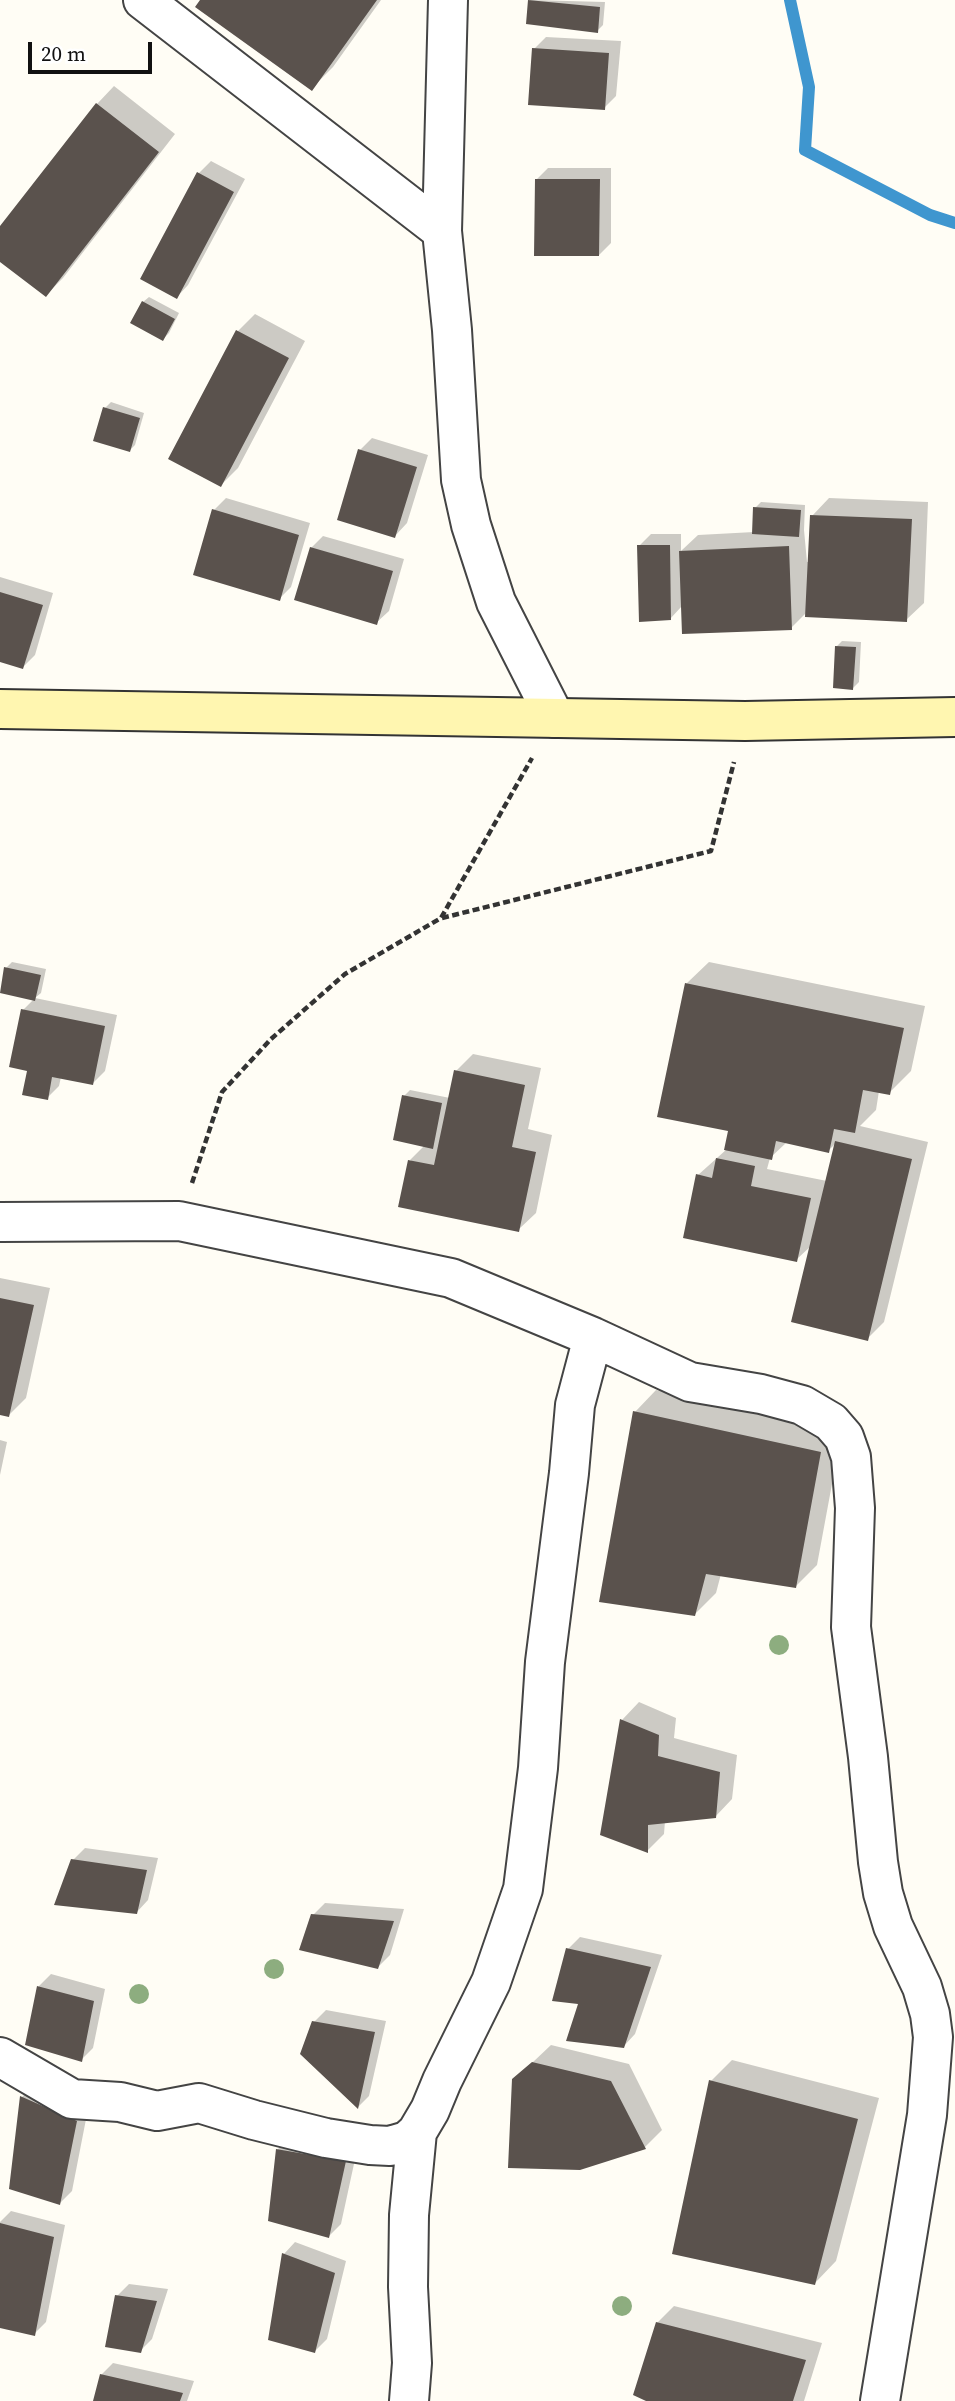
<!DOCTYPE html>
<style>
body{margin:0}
#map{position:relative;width:955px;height:2401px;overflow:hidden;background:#fffdf5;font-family:"Source Serif 4",serif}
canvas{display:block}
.scale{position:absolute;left:28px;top:42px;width:124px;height:32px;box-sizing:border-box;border:4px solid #111;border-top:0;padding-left:9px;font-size:21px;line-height:24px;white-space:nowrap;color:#111;-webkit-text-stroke:5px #fff;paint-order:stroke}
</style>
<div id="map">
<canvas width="955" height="2401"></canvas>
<div class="scale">20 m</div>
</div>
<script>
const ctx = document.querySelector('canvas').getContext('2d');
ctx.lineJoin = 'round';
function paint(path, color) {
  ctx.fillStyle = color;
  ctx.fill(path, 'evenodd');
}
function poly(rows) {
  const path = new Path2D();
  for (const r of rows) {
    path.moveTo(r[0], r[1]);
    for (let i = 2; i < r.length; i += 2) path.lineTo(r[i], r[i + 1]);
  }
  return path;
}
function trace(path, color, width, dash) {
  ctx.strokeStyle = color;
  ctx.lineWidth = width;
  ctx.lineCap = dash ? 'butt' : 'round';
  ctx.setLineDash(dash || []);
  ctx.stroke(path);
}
paint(poly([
 [202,0,381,0,333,67,312,88],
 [530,0,605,2,603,25,597,31,528,23],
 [546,37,621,41,616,96,604,108,534,49],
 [114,86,175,134,63,278,46,295,0,259,0,229,97,104],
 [211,161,245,179,188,285,177,297,199,173],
 [548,168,611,168,611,243,599,255,536,180],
 [149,297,179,313,169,333,163,339,143,302],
 [255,314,305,341,238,468,221,485,238,331],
 [111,402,144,413,135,445,130,450,105,408],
 [372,438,428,455,407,523,395,536,360,450],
 [226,498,310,523,291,587,279,599,214,510],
 [829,498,928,502,924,603,906,620,807,612,791,628,682,606,670,619,639,546,651,534,681,534,681,551,698,535,754,532,755,508,761,502,805,505,804,530,807,562,809,562,812,516],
 [323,536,404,559,389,611,376,623,311,548],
 [0,577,53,593,35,655,23,667,0,661],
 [842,641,861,642,859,682,853,688,836,647],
 [12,962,46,969,41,993,35,998,117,1015,105,1071,93,1083,61,1077,59,1086,47,1098,29,1070,23,1010,34,999,6,968],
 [709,962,925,1006,911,1071,889,1093,879,1091,876,1110,860,1126,928,1142,884,1322,867,1339,812,1245,796,1260,698,1175,727,1149,730,1130,687,983],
 [787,1142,828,1151,836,1143,827,1181,767,1169,770,1158],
 [473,1054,541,1068,528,1129,552,1135,536,1213,518,1230,410,1160,425,1145,404,1096,410,1090,450,1098,456,1071],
 [0,1278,50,1288,26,1398,9,1415,0,1413],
 [656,1390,842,1430,817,1565,795,1587,721,1574,716,1593,694,1615,635,1412],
 [0,1440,7,1442,0,1475],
 [639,1702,676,1718,674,1738,737,1755,732,1799,715,1817,665,1821,664,1834,647,1851,602,1833,622,1720],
 [85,1848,158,1858,148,1900,136,1913,73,1860],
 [325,1903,404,1909,390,1955,378,1967,313,1915],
 [580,1937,662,1955,635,2034,623,2047,580,2002,568,1949],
 [51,1974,105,1989,93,2048,81,2060,27,2044,39,1986],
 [326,2010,386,2021,369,2096,358,2107,314,2022],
 [551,2045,629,2064,662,2130,645,2147,514,2080],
 [732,2060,879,2098,836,2261,815,2283,711,2081],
 [34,2085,88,2109,72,2191,60,2203,22,2097],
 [289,2138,357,2150,341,2224,329,2236,277,2150],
 [11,2211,65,2225,46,2322,34,2334,0,2326,0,2222],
 [295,2242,346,2261,327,2339,315,2351,284,2254],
 [129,2284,168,2289,152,2339,140,2351,117,2296],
 [674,2306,822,2343,804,2401,650,2401,657,2323],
 [113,2363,194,2381,187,2401,95,2401,101,2375]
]), '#0003');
trace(poly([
 [790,0,809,87,805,150,930,215,955,223]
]), '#3f96cf', 12);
paint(poly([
 [200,0,377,0,312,91,195,7],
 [528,0,600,7,598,33,526,24],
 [532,48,609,53,605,110,528,105],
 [96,103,159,152,46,297,0,262,0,226],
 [197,172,234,192,177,299,140,279],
 [535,179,600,179,599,256,534,256],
 [142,301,175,319,163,341,130,323],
 [236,330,289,358,221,487,168,459],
 [103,407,140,418,130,452,93,441],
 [358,449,417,467,395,538,337,520],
 [753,507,801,510,799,537,752,534],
 [212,509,299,535,280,601,193,575],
 [810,515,912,519,907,622,805,617],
 [637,545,670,545,671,620,639,622],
 [789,546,792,630,682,634,679,551],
 [310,547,393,571,377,625,294,600],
 [0,592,43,605,23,669,0,662],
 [835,646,856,647,853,690,833,688],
 [4,967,41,975,35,1001,0,993],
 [685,983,904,1028,890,1095,863,1090,855,1133,834,1129,829,1153,776,1141,772,1160,724,1150,728,1131,657,1117],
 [21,1009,105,1026,93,1085,52,1077,48,1100,22,1095,27,1071,9,1067],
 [454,1070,525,1085,512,1147,536,1152,519,1232,398,1207,408,1160,434,1165],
 [402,1095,442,1103,433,1149,393,1140],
 [835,1141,912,1159,868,1341,791,1322],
 [716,1158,755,1166,751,1186,811,1198,797,1262,683,1238,696,1174,712,1178],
 [0,1298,34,1305,9,1417,0,1415],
 [633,1411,821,1452,796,1588,706,1574,695,1616,599,1602],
 [620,1719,659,1735,658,1756,720,1772,716,1818,648,1825,648,1853,600,1835],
 [71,1859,147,1870,137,1914,54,1905],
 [311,1914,394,1921,378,1969,299,1950],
 [566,1948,651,1967,624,2048,566,2041,578,2004,552,2001],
 [37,1986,94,2001,82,2062,25,2045],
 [312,2021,375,2032,358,2109,300,2054],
 [532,2062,611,2081,646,2149,580,2170,508,2168,512,2079],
 [709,2080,858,2119,815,2285,672,2254],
 [20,2096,77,2121,60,2205,9,2189],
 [276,2149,346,2161,329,2238,268,2221],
 [0,2223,54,2237,35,2336,0,2328],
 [282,2253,335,2273,315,2353,268,2340],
 [115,2295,157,2301,141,2353,105,2347],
 [656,2322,806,2360,793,2401,646,2401,633,2395],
 [100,2374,183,2393,180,2401,93,2401]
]), '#5a524d');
const minor = poly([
 [143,0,442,231],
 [448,0,442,231,452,330,461,480,471,525,496,602,555,718],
 [0,1222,179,1221,451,1278,593,1337,690,1382,761,1394,802,1405,831,1422,844,1437,851,1457,855,1508,851,1627,868,1757,878,1862,883,1893,893,1926,922,1987,930,2014,933,2037,927,2115,880,2401],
 [0,2057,72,2099,120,2102,157,2111,199,2103,254,2120,326,2138,370,2145,390,2146,407,2141,417,2132,430,2110,442,2081,491,1982,523,1889,538,1768,545,1662,569,1473,575,1405,593,1337],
 [409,2401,412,2363,408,2287,409,2215,417,2132]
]);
const secondary = poly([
 [0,709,745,721,955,717]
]);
trace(minor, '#444', 42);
trace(secondary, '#333', 42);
trace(poly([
 [442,918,711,851,734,762],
 [192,1183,222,1092,271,1039,345,974,441,918,532,758]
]), '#333', 4.5, [7, 3.5]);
trace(minor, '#fff', 38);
trace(secondary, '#fff6b0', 38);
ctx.fillStyle = '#8dad7f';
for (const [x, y] of [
 [779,1645],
 [274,1969],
 [139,1994],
 [622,2306]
]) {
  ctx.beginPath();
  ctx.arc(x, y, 10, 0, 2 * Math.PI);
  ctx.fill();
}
</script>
